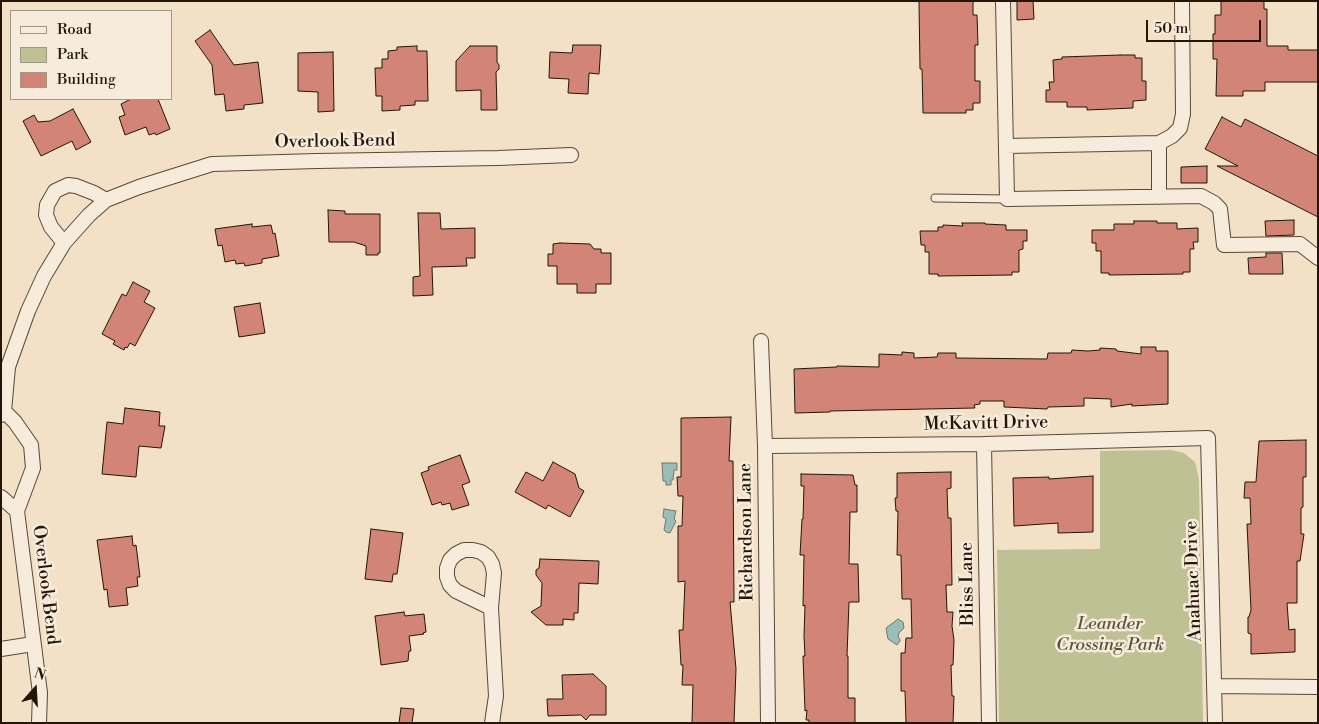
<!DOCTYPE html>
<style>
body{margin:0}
#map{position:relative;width:1319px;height:724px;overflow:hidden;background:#f2e0c7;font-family:"Libre Bodoni",serif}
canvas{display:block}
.frame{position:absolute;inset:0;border:2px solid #231608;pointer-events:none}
.legend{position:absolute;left:10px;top:10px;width:162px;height:90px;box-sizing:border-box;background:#f7ebdb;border:1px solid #a29687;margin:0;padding:6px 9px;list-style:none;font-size:15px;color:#231608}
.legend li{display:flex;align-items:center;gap:10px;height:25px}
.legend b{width:25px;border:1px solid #a29687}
.north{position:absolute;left:10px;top:664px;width:50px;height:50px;-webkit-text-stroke:4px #f7ebdb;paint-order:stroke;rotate:19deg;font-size:14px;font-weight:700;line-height:20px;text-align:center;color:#231608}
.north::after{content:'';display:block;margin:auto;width:18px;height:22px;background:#231608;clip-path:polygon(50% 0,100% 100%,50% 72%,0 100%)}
.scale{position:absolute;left:1146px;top:20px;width:115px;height:22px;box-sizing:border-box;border:2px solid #231608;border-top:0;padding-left:6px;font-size:15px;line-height:18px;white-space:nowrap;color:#231608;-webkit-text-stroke:4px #f7ebdb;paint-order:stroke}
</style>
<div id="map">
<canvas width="1319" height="724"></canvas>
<div class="frame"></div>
<ul class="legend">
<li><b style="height:6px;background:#f7ebdb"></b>Road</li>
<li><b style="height:14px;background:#bec193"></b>Park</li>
<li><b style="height:14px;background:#d28576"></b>Building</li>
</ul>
<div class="north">N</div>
<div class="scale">50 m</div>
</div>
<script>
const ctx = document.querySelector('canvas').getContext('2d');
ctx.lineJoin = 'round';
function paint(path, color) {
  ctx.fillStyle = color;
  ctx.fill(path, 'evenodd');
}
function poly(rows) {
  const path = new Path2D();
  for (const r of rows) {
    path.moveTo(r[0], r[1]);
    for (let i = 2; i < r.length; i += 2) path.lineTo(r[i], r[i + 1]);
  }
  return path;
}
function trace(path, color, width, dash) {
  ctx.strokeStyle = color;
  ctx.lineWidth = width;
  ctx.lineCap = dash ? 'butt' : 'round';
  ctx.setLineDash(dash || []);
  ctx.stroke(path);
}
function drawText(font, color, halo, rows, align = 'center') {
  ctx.font = font + ' "Libre Bodoni",serif';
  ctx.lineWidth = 5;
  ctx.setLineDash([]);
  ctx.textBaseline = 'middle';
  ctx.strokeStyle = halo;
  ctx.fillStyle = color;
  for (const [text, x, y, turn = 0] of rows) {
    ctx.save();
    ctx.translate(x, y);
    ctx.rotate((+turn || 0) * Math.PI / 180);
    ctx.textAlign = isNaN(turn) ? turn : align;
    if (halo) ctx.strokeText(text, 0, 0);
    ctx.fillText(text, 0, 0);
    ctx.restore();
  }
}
paint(poly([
 [1171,450,1184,453,1195,462,1199,479,1203,723,999,723,997,550,1100,549,1100,451]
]), '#bec193');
const water = poly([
 [662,463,677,463,677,470,674,470,673,480,671,480,671,485,666,485,666,481,663,481,662,463],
 [664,509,676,511,674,519,676,521,670,533,666,532,664,530,666,519,663,517,664,509],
 [898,619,903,622,904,628,899,633,898,637,900,639,900,641,897,645,888,639,886,628,898,619]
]);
paint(water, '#9bbdb7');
trace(water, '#6b7a71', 1);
const building = poly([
 [919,1,973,1,973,15,977,15,978,45,975,45,975,81,980,81,980,103,973,103,973,110,966,110,966,113,923,113,922,69,920,69,919,1],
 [1017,1,1033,1,1034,19,1017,20,1017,1],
 [1221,1,1264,1,1264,9,1267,9,1267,46,1288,46,1288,50,1318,50,1318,82,1265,82,1265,91,1243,91,1243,96,1216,96,1217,59,1213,59,1213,34,1215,34,1215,15,1221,15,1221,1],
 [210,30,234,65,258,62,263,103,244,105,244,109,226,111,224,94,215,95,212,65,195,41,210,30],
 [573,45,601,45,599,74,589,73,588,94,568,93,569,79,549,78,550,52,572,53,573,45],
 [417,46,417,51,427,51,428,101,415,101,415,105,400,106,400,110,382,111,382,96,376,96,375,68,382,68,382,59,388,59,388,51,397,50,397,47,417,46],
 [470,46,497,46,497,62,499,65,499,69,496,72,497,110,481,110,481,90,456,91,456,61,470,46],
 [333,52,334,111,318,112,318,92,298,91,298,53,333,52],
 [1120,55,1135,55,1135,58,1142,58,1142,81,1146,81,1146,100,1133,101,1133,108,1087,110,1087,107,1067,107,1067,102,1046,102,1046,90,1050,90,1049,82,1054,82,1053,60,1062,59,1062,57,1120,55],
 [131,99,158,99,170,129,156,135,155,133,149,135,146,127,125,135,119,117,125,115,121,104,131,99],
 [73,109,91,142,76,150,72,141,41,156,23,121,34,115,38,122,50,121,73,109],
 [1222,117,1241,127,1245,119,1318,156,1318,217,1217,166,1238,166,1205,149,1222,117],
 [1207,166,1207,183,1181,183,1181,167,1207,166],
 [328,210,345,211,345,214,380,214,380,253,378,253,378,255,366,255,366,246,354,242,329,242,328,210],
 [418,213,440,213,441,229,475,228,475,258,466,258,467,266,432,267,433,295,413,296,413,277,420,276,418,213],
 [1294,220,1294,235,1266,236,1265,221,1294,220],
 [1134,221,1157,221,1157,223,1177,223,1177,229,1198,228,1198,242,1193,242,1194,249,1190,249,1190,272,1183,272,1183,274,1109,275,1109,273,1101,273,1101,251,1096,251,1096,243,1092,243,1092,230,1114,230,1114,224,1134,224,1134,221],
 [962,223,985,223,985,224,1006,225,1006,230,1027,230,1027,241,1023,241,1023,249,1019,250,1019,272,1012,272,1012,275,938,276,938,274,929,274,929,252,925,252,925,245,921,245,920,231,938,231,938,227,943,227,943,225,963,226,962,223],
 [252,224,252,227,271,225,273,234,275,233,279,256,262,259,262,263,245,266,244,263,236,264,235,260,225,262,222,245,218,246,215,229,252,224],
 [560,243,590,244,594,249,601,249,601,253,611,253,611,284,596,284,596,293,577,293,577,284,557,284,557,266,548,266,548,254,553,254,553,244,560,243],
 [1266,253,1282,253,1283,274,1249,274,1248,258,1266,257,1266,253],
 [133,282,150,291,144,302,155,308,135,346,130,343,127,348,125,347,124,350,113,344,115,341,102,334,122,294,126,296,133,282],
 [260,303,265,333,239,337,234,307,260,303],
 [1141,347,1156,347,1156,351,1168,351,1168,404,1132,406,1132,404,1111,407,1111,399,1084,398,1084,406,1048,407,1047,409,1004,407,1004,401,980,401,980,404,974,405,975,408,830,411,830,412,795,413,794,369,837,367,837,366,879,367,879,354,902,355,902,352,914,353,914,358,937,357,938,353,956,353,956,358,1047,359,1048,353,1071,353,1072,350,1088,351,1100,350,1100,348,1116,349,1117,351,1141,354,1141,347],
 [125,408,160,412,159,426,165,426,161,448,139,446,136,477,102,474,107,422,123,424,125,408],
 [731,417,729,461,733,461,734,602,730,602,736,669,734,723,692,723,693,685,682,685,683,665,681,665,679,630,683,630,685,581,678,582,678,526,682,526,683,496,678,496,677,477,681,477,681,418,731,417],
 [1306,440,1306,477,1303,477,1303,507,1301,508,1301,534,1304,534,1300,561,1297,561,1297,603,1287,603,1289,630,1295,629,1295,652,1251,654,1251,634,1248,633,1248,617,1249,617,1251,610,1247,524,1251,524,1250,498,1244,498,1245,482,1256,482,1259,441,1306,440],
 [460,455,470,482,462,485,469,505,452,510,450,503,442,505,441,502,432,505,421,473,429,470,428,467,460,455],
 [553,462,575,474,579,488,584,491,570,517,548,505,546,509,515,492,526,472,543,481,553,462],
 [951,472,951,488,947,489,948,518,951,518,952,585,946,585,947,612,953,612,952,626,954,640,953,665,951,665,952,696,954,696,953,723,906,723,905,691,901,691,901,653,905,653,906,638,912,638,911,599,902,599,901,555,897,555,898,511,896,511,895,498,897,498,897,473,951,472],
 [801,474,853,475,855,485,857,485,857,512,850,512,849,564,858,564,859,602,849,602,847,656,848,656,848,698,855,698,855,723,809,723,809,720,806,720,807,710,805,711,803,656,805,656,804,636,805,605,803,606,804,555,800,555,802,519,803,519,804,486,801,486,801,474],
 [1093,476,1093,532,1058,533,1058,523,1014,526,1013,478,1049,477,1049,479,1093,476],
 [371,529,403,533,397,574,393,574,392,582,365,579,371,529],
 [132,536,133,546,136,545,140,577,137,577,138,586,126,588,128,605,109,607,107,589,104,590,97,540,132,536],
 [540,559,599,561,598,584,579,583,578,613,574,613,574,620,563,619,563,625,546,625,531,612,541,606,542,583,536,575,536,570,539,568,540,559],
 [404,612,405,616,424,614,426,632,423,633,424,634,409,636,411,651,409,651,408,661,381,665,375,616,404,612],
 [593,674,606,686,606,715,590,715,586,720,581,715,548,716,547,699,563,699,562,675,593,674],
 [401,708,414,709,412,723,399,723,401,708]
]);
paint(building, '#d28576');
trace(building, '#231608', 1);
const lane = poly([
 [935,198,1007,199]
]);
const street = poly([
 [1003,1,1007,199,1201,196,1214,203,1220,209,1224,245,1300,244,1318,258],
 [1159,143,1172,136,1180,128,1183,114,1182,1],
 [1006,146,1159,143,1159,197],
 [64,243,51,227,46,215,47,205,55,191,68,185,76,186,94,193,106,200],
 [761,341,765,446,768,723],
 [4,411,15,422,31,445,33,468,17,511,40,693,39,723],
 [1,415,4,411,8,367,28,311,44,276,64,243,89,215,106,200,139,187,212,164,317,161,498,158,571,155],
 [984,444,989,723],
 [765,446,984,444,1208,438,1215,723],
 [1,497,17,511],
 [491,608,456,591,450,585,447,577,447,568,450,560,456,554,464,550,473,550,481,552,488,557,492,564,494,573,491,608,496,696,492,723],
 [1,649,33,644],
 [1215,686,1318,687]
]);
trace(lane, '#574838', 9);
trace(street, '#574838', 16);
trace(lane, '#f7ebdb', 7);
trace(street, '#f7ebdb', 14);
drawText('18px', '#231608', '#f7ebdb', [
 ["Overlook Bend",335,142,-1],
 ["McKavitt Drive",986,424,-1],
 ["Richardson Lane",747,532,-91],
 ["Anahuac Drive",1194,581,-92],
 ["Bliss Lane",968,584,-91],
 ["Overlook Bend",45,585,83]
]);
drawText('italic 18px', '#595239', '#f7ebdb', [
 ["Leander",1110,625],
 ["Crossing Park",1110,646]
]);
</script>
